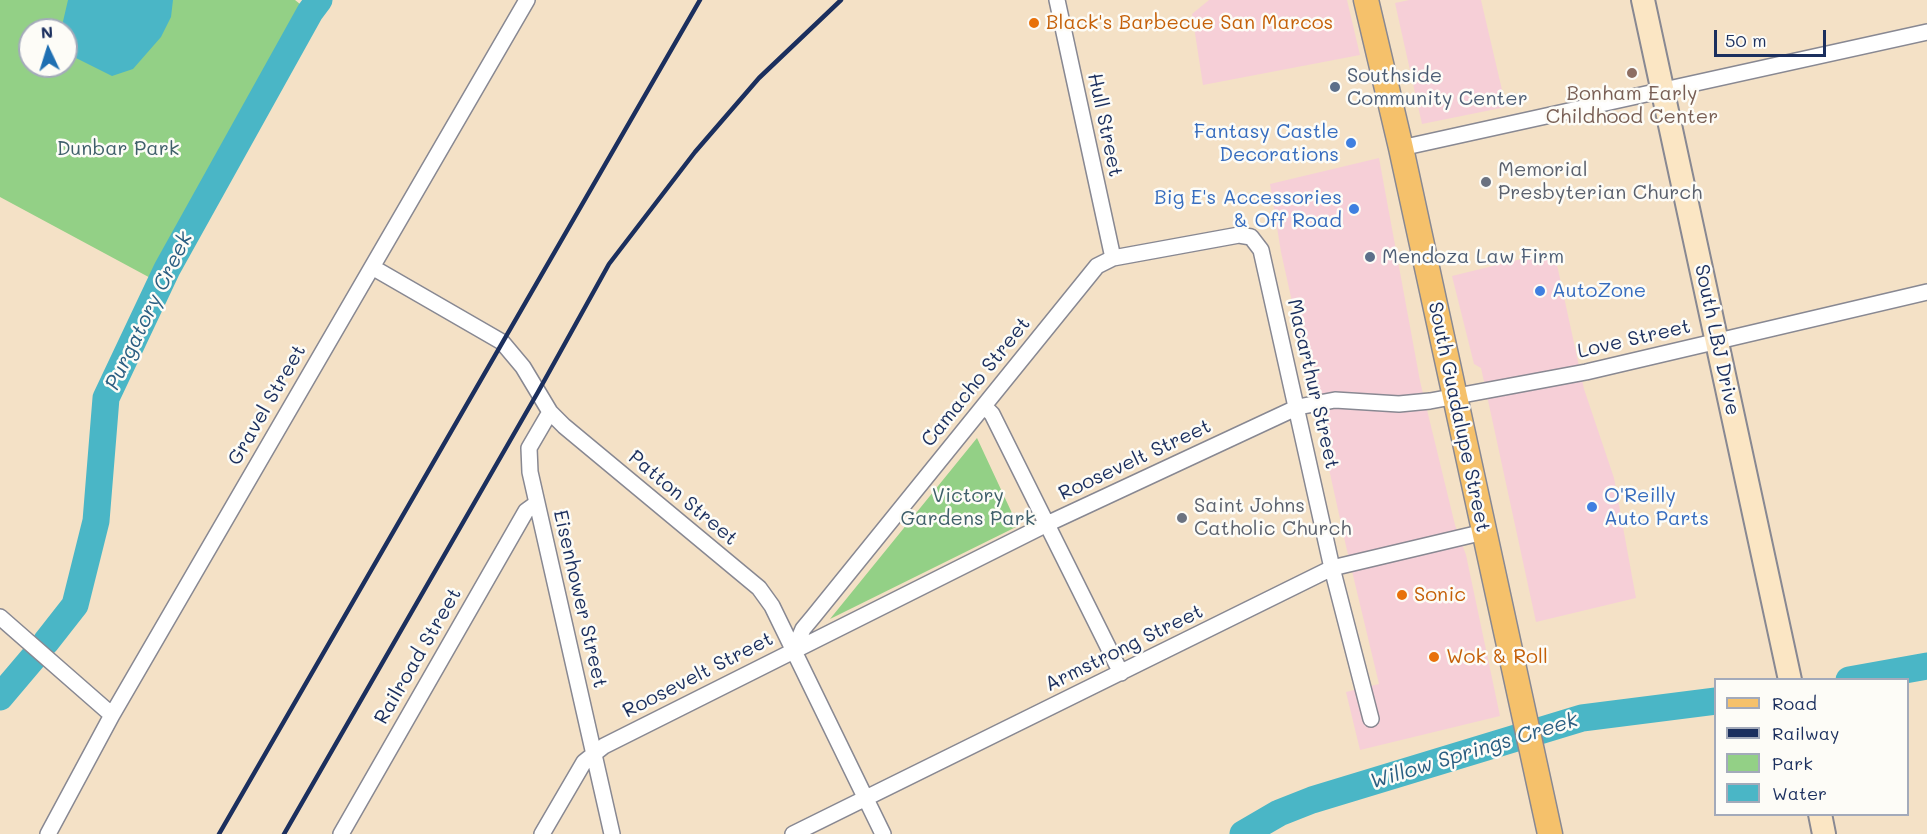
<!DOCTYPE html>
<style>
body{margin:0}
#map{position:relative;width:1927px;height:834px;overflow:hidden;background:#f4e1c6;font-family:Mali,sans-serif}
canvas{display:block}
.legend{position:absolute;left:1714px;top:678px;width:195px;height:138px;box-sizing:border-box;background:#fdfcf7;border:2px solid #a3aaba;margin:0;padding:8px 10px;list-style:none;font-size:18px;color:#1b2f5e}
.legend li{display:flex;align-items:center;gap:12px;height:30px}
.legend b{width:30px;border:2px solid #a3aaba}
.north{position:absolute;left:18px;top:18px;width:60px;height:60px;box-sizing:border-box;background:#fdfcf7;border:2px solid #a3aaba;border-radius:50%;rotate:356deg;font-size:16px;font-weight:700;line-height:24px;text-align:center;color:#1b2f5e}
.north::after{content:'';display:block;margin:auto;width:21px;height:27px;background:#1f6fb2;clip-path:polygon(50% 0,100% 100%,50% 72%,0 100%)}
.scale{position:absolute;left:1714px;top:30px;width:112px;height:27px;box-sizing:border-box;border:3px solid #1b2f5e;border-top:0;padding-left:8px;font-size:18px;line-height:21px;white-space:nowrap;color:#1b2f5e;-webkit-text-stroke:4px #fdfcf7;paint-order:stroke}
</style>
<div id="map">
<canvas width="1927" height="834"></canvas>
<ul class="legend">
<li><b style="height:8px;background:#f5c16b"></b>Road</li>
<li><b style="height:8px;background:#1b2f5e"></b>Railway</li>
<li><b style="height:16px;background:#93d086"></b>Park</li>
<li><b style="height:16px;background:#4ab6c6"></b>Water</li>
</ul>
<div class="north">N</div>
<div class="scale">50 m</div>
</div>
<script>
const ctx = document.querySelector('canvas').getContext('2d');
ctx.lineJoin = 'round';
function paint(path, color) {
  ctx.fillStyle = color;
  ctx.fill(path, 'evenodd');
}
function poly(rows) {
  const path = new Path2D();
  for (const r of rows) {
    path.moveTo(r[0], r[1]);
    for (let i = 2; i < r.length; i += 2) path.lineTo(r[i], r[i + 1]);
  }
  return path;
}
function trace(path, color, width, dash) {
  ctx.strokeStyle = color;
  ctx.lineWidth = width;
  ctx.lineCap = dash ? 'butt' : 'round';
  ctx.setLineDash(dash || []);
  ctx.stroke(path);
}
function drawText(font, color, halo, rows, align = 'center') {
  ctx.font = font + ' Mali,sans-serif';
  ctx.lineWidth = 5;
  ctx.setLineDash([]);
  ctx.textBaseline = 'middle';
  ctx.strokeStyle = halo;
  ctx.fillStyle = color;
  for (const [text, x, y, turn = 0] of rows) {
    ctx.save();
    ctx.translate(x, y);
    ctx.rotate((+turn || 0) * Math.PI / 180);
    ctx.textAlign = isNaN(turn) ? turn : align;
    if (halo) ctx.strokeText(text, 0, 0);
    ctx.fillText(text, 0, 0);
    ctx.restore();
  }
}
paint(poly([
 [1209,0,1347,0,1360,55,1203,85,1192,14],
 [1409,0,1481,0,1506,107,1422,124,1395,3],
 [1379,158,1420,381,1455,525,1466,555,1500,716,1360,750,1346,692,1379,684,1346,546,1281,252,1270,184],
 [1554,251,1584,389,1614,478,1636,598,1536,622,1481,368,1474,364,1452,276]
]), '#f6cfd7');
paint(poly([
 [0,0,295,0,310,12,156,281,0,197],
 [30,30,66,30,66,66,30,66],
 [977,438,1018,526,830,619]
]), '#93d086');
paint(poly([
 [68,0,173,0,171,17,161,37,133,69,112,76,66,53,66,30,61,30]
]), '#4ab6c6');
trace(poly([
 [46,642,75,605,96,521,106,398,167,269,310,12,319,0],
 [1849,680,1927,666],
 [0,697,33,658],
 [1243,834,1279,813,1312,800,1582,718,1716,701]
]), '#4ab6c6', 27);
const street = poly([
 [1057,0,1113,258],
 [1401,148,1927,32],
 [372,267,502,342,523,367,550,412,564,426,759,588,772,606,883,834],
 [984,406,992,414,1121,673],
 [550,412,529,448,530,472,612,834],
 [0,617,112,715],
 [794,650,803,629,813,617,1097,266,1113,258,1239,235,1251,237,1261,250,1332,568,1371,719],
 [48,834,112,715,527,0],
 [341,834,526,511,537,503],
 [542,834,584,762,604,746,1047,524,1298,407,1335,400,1399,404,1430,401,1586,372,1927,292],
 [793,834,1332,568,1484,532]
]);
const secondary = poly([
 [1643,0,1790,680],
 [1820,814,1824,834]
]);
const primary = poly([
 [1366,0,1401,148,1550,834]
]);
trace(street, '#888892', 18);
trace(secondary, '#888892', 26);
trace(primary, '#888892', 27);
trace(street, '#fff', 15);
trace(secondary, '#fbe6c4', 22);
trace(primary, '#f5c16b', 24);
trace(poly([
 [219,834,700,0],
 [284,834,538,392,609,264,695,152,759,78,841,0]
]), '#1b2f5e', 4.5);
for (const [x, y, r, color] of [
 [1034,23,6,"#e8710a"],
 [1632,73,6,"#8d6e63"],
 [1335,87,6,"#5c6f8a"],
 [1351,143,6,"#3f7fe0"],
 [1486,182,6,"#6b7280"],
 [1354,209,6,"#3f7fe0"],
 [1370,257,6,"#5c6f8a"],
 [1540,291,6,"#3f7fe0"],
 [1592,507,6,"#3f7fe0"],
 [1182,518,6,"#6b7280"],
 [1402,595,6,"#e8710a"],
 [1434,657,6,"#e8710a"]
]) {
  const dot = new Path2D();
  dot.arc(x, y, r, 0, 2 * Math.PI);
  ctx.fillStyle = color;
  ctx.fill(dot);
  trace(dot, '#fdfcf7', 2);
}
drawText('20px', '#c56008', '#fdfcf7', [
 ["Black's Barbecue San Marcos",1046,23],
 ["Sonic",1414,595],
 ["Wok & Roll",1446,657]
], 'left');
drawText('20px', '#4e5e75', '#fdfcf7', [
 ["Southside",1347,76],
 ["Community Center",1347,99],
 ["Mendoza Law Firm",1382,257]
], 'left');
drawText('20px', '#785e54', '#fdfcf7', [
 ["Bonham Early",1632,94],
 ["Childhood Center",1632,117]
]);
drawText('20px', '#1b2f5e', '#fdfcf7', [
 ["Hull Street",1105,125,78],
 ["Love Street",1634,339,-13],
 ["South LBJ Drive",1717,340,78],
 ["Camacho Street",976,382,-51],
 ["Macarthur Street",1313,384,77],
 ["Gravel Street",267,405,-60],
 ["South Guadalupe Street",1459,417,78],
 ["Roosevelt Street",1135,460,-25],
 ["Patton Street",683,498,40],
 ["Eisenhower Street",580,599,77],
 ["Armstrong Street",1124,648,-26],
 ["Railroad Street",418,656,-60],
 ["Roosevelt Street",698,675,-27]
]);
drawText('20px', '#366cbe', '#fdfcf7', [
 ["Fantasy Castle",1339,132],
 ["Decorations",1339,155],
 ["Big E's Accessories",1342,198],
 ["& Off Road",1342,221],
 ["AutoZone",1552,291,"left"],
 ["O'Reilly",1604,496,"left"],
 ["Auto Parts",1604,519,"left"]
], 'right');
drawText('20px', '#3f5f6a', '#fdfcf7', [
 ["Dunbar Park",118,149],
 ["Victory",968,496],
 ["Gardens Park",968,519]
]);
drawText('20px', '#5b616d', '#fdfcf7', [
 ["Memorial",1498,170],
 ["Presbyterian Church",1498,193],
 ["Saint Johns",1194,506],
 ["Catholic Church",1194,529]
], 'left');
drawText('italic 21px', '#2b5e82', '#fdfcf7', [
 ["Purgatory Creek",149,311,-64],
 ["Willow Springs Creek",1474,751,-17]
]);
</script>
